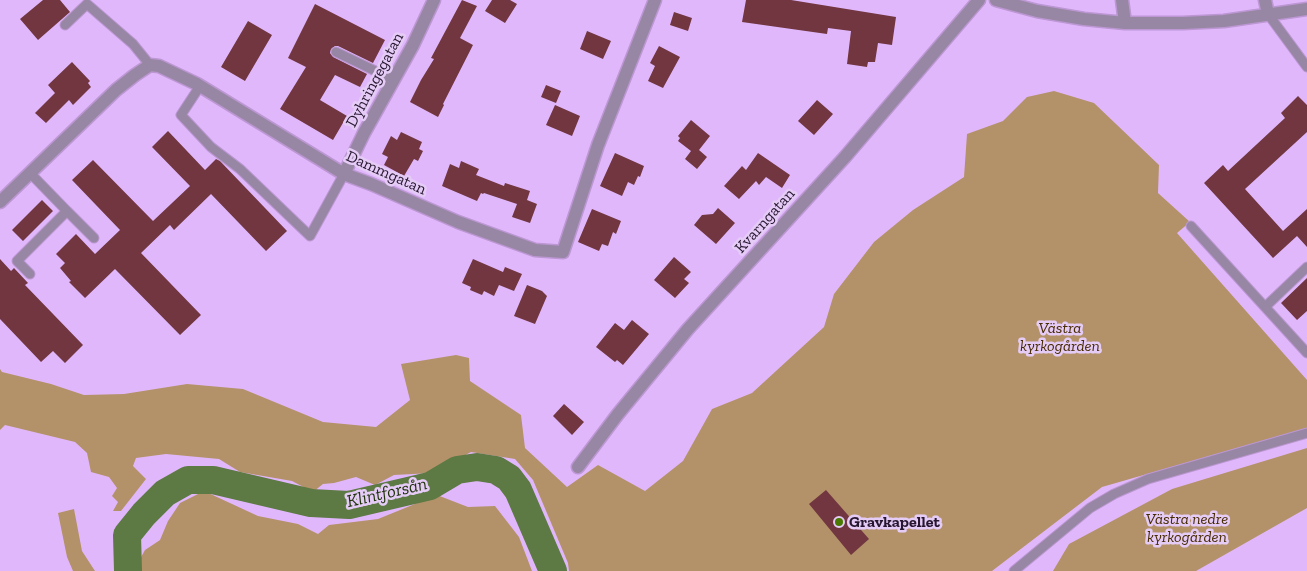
<!DOCTYPE html>
<meta charset="utf-8">
<style>
body{margin:0}
canvas{display:block;background:#e1b7fc}
</style>
<canvas width="1307" height="571"></canvas>
<script>
const ctx = document.querySelector('canvas').getContext('2d');
ctx.lineJoin = 'round';
function paint(path, color) {
  ctx.fillStyle = color;
  ctx.fill(path, 'evenodd');
}
function poly(rows) {
  const path = new Path2D();
  for (const r of rows) {
    path.moveTo(r[0], r[1]);
    for (let i = 2; i < r.length; i += 2) path.lineTo(r[i], r[i + 1]);
  }
  return path;
}
function trace(path, color, width, dash) {
  ctx.strokeStyle = color;
  ctx.lineWidth = width;
  ctx.lineCap = dash ? 'butt' : 'round';
  ctx.setLineDash(dash || []);
  ctx.stroke(path);
}
function drawText(font, color, halo, rows, align = 'center') {
  ctx.font = font + ' "Zilla Slab",serif';
  ctx.lineWidth = 5;
  ctx.setLineDash([]);
  ctx.textBaseline = 'middle';
  ctx.strokeStyle = halo;
  ctx.fillStyle = color;
  for (const [text, x, y, turn = 0] of rows) {
    ctx.save();
    ctx.translate(x, y);
    ctx.rotate((+turn || 0) * Math.PI / 180);
    ctx.textAlign = isNaN(turn) ? turn : align;
    if (halo) ctx.strokeText(text, 0, 0);
    ctx.fillText(text, 0, 0);
    ctx.restore();
  }
}
paint(poly([
 [1054,91,1094,103,1159,165,1158,193,1190,222,1177,233,1307,380,1307,428,1102,487,992,571,569,571,568,563,533,480,515,459,471,452,432,473,394,475,375,485,356,477,334,483,323,484,313,492,292,481,240,472,219,459,166,454,136,458,133,466,146,479,121,511,113,511,118,502,112,496,117,488,109,477,91,472,87,453,75,442,5,425,0,430,0,369,2,372,51,384,84,395,124,394,187,384,243,389,323,422,376,427,410,400,401,364,456,355,469,358,470,381,521,415,525,448,567,487,598,465,645,491,683,461,712,409,752,393,824,327,834,294,874,242,913,210,964,177,967,134,1003,121,1027,97],
 [1307,448,1307,508,1196,571,1053,571,1069,544,1172,489],
 [204,491,258,516,298,524,318,534,329,525,378,519,437,495,468,507,495,506,519,537,532,571,137,571,136,566,145,550,160,540,168,521,180,503],
 [74,509,82,551,95,571,73,571,67,557,58,513]
]), '#b49269');
trace(poly([
 [128,571,127,535,144,514,165,493,188,480,213,480,311,503,349,505,430,486,457,470,477,467,496,470,509,478,518,490,553,571]
]), '#5d7944', 28);
paint(poly([
 [43,0,60,0,70,12,38,40,20,19],
 [462,0,477,6,460,38,473,45,443,104,444,105,438,117,410,102,421,80,434,59,431,58],
 [492,0,510,0,517,4,505,23,485,11],
 [746,0,791,0,896,17,892,45,878,43,875,62,868,62,867,67,847,64,851,31,828,28,827,34,742,22],
 [315,4,385,40,373,63,338,46,335,46,331,49,330,53,333,57,367,74,360,87,335,75,320,100,347,116,333,140,280,109,306,67,288,58],
 [674,12,692,18,688,31,670,25],
 [248,21,272,35,245,81,221,67],
 [587,31,611,41,603,59,580,49],
 [659,46,680,57,663,88,648,81,655,66,650,63],
 [72,62,90,81,88,83,91,87,73,105,69,100,46,123,35,113,55,93,48,85],
 [546,85,561,91,556,103,541,97],
 [1298,96,1307,105,1307,132,1245,189,1283,231,1307,209,1307,247,1297,236,1273,258,1204,183,1223,165,1228,171,1285,118,1281,113],
 [817,100,833,114,814,135,798,121],
 [555,105,580,116,572,136,546,125],
 [691,120,710,136,699,150,707,157,697,169,685,159,691,151,678,141,680,138,678,136],
 [168,131,205,170,216,159,220,161,287,231,266,251,211,194,174,230,170,225,141,253,201,315,180,335,115,269,85,298,69,282,71,281,60,268,65,263,56,254,76,234,95,254,120,230,72,180,93,160,153,221,190,186,152,147],
 [401,132,422,142,419,149,423,151,418,161,414,159,404,176,384,165,388,157,382,154,391,136,397,140],
 [615,153,644,166,640,177,638,176,634,185,628,182,622,196,600,186],
 [758,153,790,175,782,188,766,177,759,185,756,181,739,199,724,186,742,166,746,170],
 [461,161,479,169,476,175,504,186,505,183,530,191,527,200,537,204,530,223,512,217,517,204,484,193,483,194,481,193,477,201,442,186,450,164,459,168],
 [42,200,53,211,23,241,12,230],
 [718,208,735,223,716,244,694,225,702,215,713,214],
 [592,209,621,221,616,234,613,232,608,246,602,244,599,251,578,242],
 [674,257,691,272,684,279,689,283,675,298,654,280],
 [0,259,11,271,14,268,28,283,25,285,83,345,65,363,53,351,41,362,0,319],
 [473,259,503,272,505,267,522,274,514,291,499,285,494,296,484,291,482,295,470,290,471,287,462,283],
 [1307,278,1307,311,1297,320,1281,303],
 [527,285,542,291,547,296,535,324,514,316],
 [632,320,649,334,623,365,617,360,615,362,596,347,615,323,624,330],
 [564,404,584,422,572,435,553,416],
 [826,490,869,539,851,555,809,504]
]), '#71363f');
const service = poly([
 [1268,14,1307,67],
 [65,25,87,4,133,44,150,65],
 [336,52,394,80],
 [200,86,181,115,211,147,240,169,310,236,344,174],
 [67,211,94,238],
 [1191,226,1307,353],
 [30,274,17,261,67,211,30,173],
 [1265,307,1307,267],
 [1014,571,1090,508,1114,494,1148,479,1307,433]
]);
const minor = poly([
 [996,0,1037,11,1084,19,1125,23,1183,23,1224,21,1307,9],
 [1122,0,1125,23],
 [1265,0,1268,14],
 [344,174,364,133,413,45,434,0],
 [0,202,116,90,135,75,150,65,159,66,197,84,344,174,371,184,458,222,535,250,563,252,598,145,655,0],
 [578,467,618,414,688,329,845,157,979,0]
]);
trace(service, '#bc97d3', 11);
trace(minor, '#bc97d3', 15);
trace(service, '#9887a4', 9);
trace(minor, '#9887a4', 12);
for (const [x, y, r, color] of [
 [839,522,5,"#497900"]
]) {
  const dot = new Path2D();
  dot.arc(x, y, r, 0, 2 * Math.PI);
  ctx.fillStyle = color;
  ctx.fill(dot);
  trace(dot, '#e5ccf6', 2);
}
drawText('16px', '#26162f', '#e5ccf6', [
 ["Dyhringegatan",375,80,-62],
 ["Dammgatan",386,173,24],
 ["Kvarngatan",765,221,-48]
]);
drawText('italic 16px', '#462a00', '#e5ccf6', [
 ["Västra",1060,328],
 ["kyrkogården",1060,346],
 ["Västra nedre",1187,519],
 ["kyrkogården",1187,537]
]);
drawText('bold 16px', '#26162f', '#e5ccf6', [
 ["Gravkapellet",849,522]
], 'left');
drawText('italic 18px', '#1e3209', '#e5ccf6', [
 ["Klintforsån",387,493,-13]
]);
</script>
